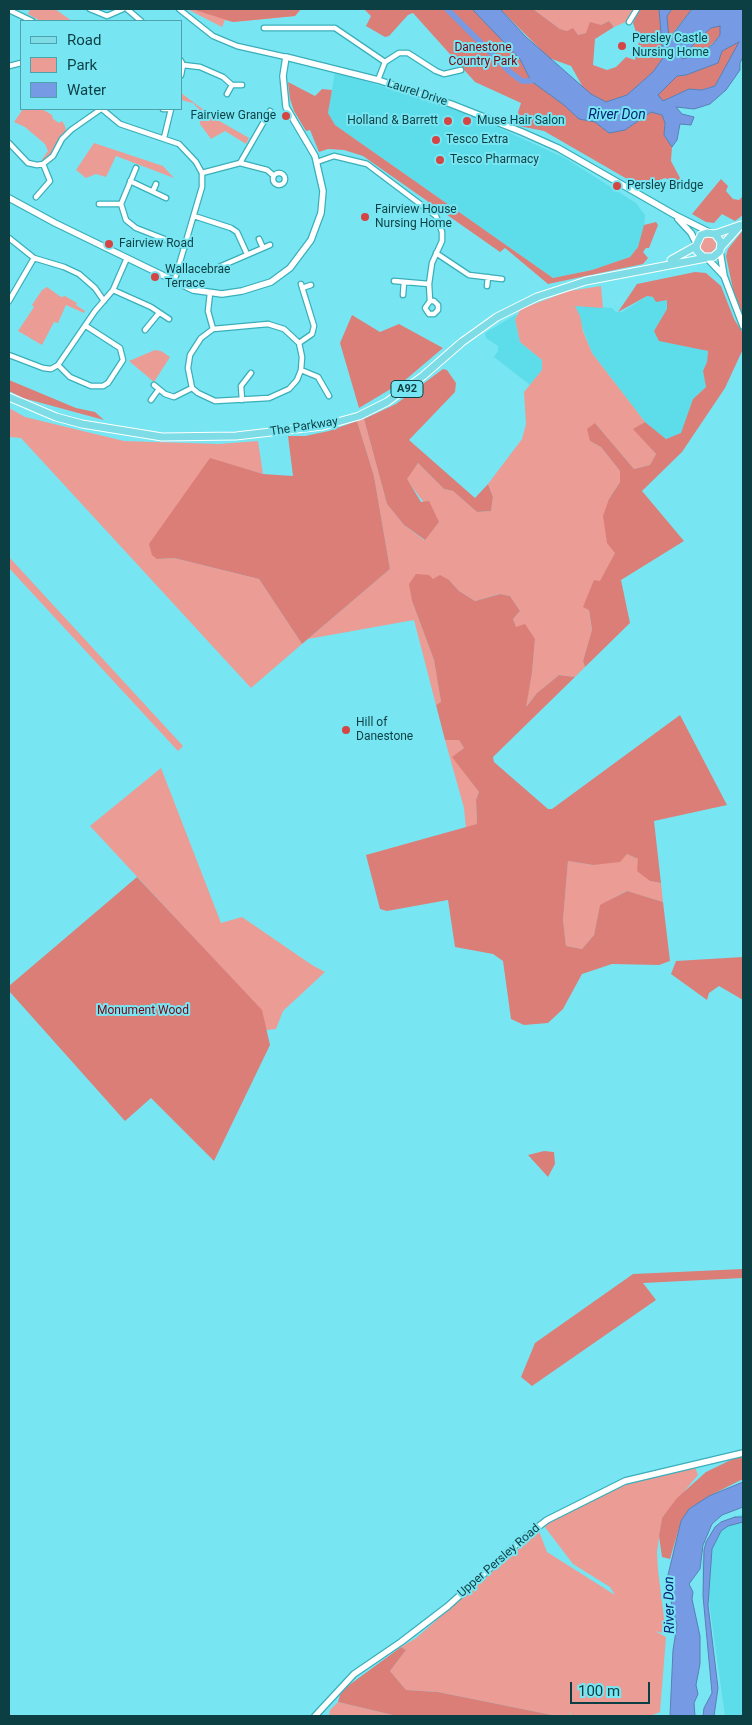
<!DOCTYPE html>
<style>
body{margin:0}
#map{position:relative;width:752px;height:1725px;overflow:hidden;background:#78e6f2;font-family:Roboto,sans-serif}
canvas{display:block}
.frame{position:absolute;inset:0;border:10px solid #0c3f44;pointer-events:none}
.legend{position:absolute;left:20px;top:20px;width:162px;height:90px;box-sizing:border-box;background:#78e6f2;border:1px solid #4da3ac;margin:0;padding:6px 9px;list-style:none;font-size:15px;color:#0c3f44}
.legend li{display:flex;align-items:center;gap:10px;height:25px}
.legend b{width:25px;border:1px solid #4da3ac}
.scale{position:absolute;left:570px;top:1682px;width:80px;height:22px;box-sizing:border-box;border:2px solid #0c3f44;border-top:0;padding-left:6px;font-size:15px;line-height:18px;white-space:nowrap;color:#0c3f44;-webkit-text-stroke:4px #78e6f2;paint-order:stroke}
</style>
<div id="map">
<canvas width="752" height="1725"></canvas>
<div class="frame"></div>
<ul class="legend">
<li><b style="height:6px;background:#7ddce5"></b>Road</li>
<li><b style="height:14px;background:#ea9c95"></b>Park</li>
<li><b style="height:14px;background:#779ae4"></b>Water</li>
</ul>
<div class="scale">100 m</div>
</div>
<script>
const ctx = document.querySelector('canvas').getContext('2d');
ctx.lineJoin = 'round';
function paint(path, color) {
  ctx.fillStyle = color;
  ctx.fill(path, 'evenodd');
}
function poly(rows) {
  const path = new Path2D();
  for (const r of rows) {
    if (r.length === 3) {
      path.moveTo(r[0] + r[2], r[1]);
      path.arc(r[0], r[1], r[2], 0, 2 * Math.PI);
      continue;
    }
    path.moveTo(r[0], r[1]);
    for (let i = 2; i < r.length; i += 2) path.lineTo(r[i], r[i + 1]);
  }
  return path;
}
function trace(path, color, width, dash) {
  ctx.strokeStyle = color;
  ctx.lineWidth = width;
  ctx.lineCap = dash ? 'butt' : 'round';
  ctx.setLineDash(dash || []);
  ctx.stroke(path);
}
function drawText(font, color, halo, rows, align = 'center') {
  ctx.font = font + ' Roboto,sans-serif';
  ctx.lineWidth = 4;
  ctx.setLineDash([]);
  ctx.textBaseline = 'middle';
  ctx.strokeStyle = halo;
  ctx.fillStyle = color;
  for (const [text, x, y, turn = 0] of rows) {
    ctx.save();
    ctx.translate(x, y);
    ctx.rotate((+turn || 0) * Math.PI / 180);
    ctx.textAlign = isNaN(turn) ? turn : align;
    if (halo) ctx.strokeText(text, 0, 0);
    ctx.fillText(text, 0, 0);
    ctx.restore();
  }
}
paint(poly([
 [335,72,457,109,565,158,636,203,645,215,644,228,638,247,630,257,592,270,553,278,335,125,328,113],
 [647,296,667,300,667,309,654,331,674,343,708,351,707,362,703,371,706,387,693,399,682,433,666,439,645,422,592,353,574,305,612,308,616,312,622,312],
 [517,314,515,319,520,342,542,360,542,370,530,385,494,357,498,351,498,346,486,338,485,333],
 [743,1514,743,1716,725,1716,709,1602,703,1596,702,1563,706,1542,715,1527,721,1522]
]), '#5ddce9');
paint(poly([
 [30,9,55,9,72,21,40,21,28,14],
 [187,9,301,9,295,16,233,22,225,20,222,27],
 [533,9,639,9,635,18,614,27,609,21,586,33,578,35,560,29],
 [181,93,216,119,249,138,246,144,225,131,211,139,200,124,199,109,193,103,181,100],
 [23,109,42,109,52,115,53,119,59,123,62,121,65,126,66,132,50,157,41,161,48,151,45,144,25,127,14,122],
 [94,143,163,166,174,178,116,156,106,177,96,174,86,178,76,170],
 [708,245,8],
 [601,286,603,308,575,306,580,316,583,331,592,353,645,422,634,429,656,454,650,465,634,469,595,423,590,441,601,447,620,471,620,482,609,499,615,553,589,610,592,631,583,661,585,667,575,677,559,675,537,693,525,708,532,673,535,639,516,628,513,619,520,611,510,596,499,594,475,601,459,591,449,580,412,601,434,660,441,702,436,705,414,620,308,639,390,569,374,476,357,421,364,419,387,504,404,525,424,540,439,522,406,479,418,463,444,489,453,491,477,512,491,511,493,497,488,484,522,439,526,424,524,392,542,370,542,360,520,342,515,319,521,309,569,291],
 [47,287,61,297,65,296,77,303,76,305,85,311,84,313,66,305,58,323,54,322,42,345,18,331,34,307,32,305,42,290],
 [155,350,161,351,170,357,154,382,129,361],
 [9,408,25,417,124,441,219,444,258,441,263,474,210,459,157,559,174,558,259,579,302,644,251,688,21,438,10,437],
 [9,557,183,746,178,751,9,568],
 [445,740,459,740,464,748,453,757,479,792,476,800,477,824,473,827,466,829,464,808],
 [161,768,221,923,242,917,312,965,325,972,283,1011,276,1029,266,1030,261,1010,90,826],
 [627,854,638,859,650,881,661,883,663,902,626,891,600,906,594,935,582,949,566,946,563,920,568,861,593,865],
 [695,1467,698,1475,662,1518,657,1552,658,1570,666,1634,655,1631,666,1637,660,1712,650,1716,570,1716,571,1711,569,1716,557,1716,438,1692,406,1690,390,1671,406,1650,401,1647,416,1638,539,1531,547,1552,615,1595,610,1587,573,1564,544,1526,560,1515,629,1483],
 [338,1702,397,1716,329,1716,330,1710]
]), '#ea9c95');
paint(poly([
 [192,9,301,9,295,16,233,22],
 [364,9,472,9,520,59,531,81,564,105,579,119,595,122,609,133,625,130,651,112,662,115,665,122,664,135,672,147,671,161,680,178,676,183,665,178,641,187,544,131,514,125,521,103,475,82,413,13,408,15,389,36,385,37,366,26,371,16],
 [500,9,533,9,560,29,567,31,573,28,578,35,586,33,590,22,601,25,609,21,614,27,595,39,593,65,607,70,616,67,626,57,635,60,639,41,633,23,639,9,659,9,663,58,653,72,627,95,606,102,591,94,584,89,571,66,549,58],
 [672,9,692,9,668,39,667,16],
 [720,25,720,35,713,43,701,54,682,60,698,39,711,28],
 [740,41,715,86,701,90,689,89,663,101,657,95,677,76,686,75,717,63,722,51],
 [288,82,315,96,322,89,332,90,328,113,335,125,553,278,592,270,630,257,638,247,644,225,656,222,658,225,649,248,646,248,643,252,648,258,643,264,548,284,505,248,500,252,363,156,344,150,328,149,319,152,310,130,306,131,294,111,290,99],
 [721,179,728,186,726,191,733,199,739,200,743,196,743,215,735,221,722,214,714,223,706,222,692,214],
 [743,230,743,319,734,294,726,256,728,249],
 [695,272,706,273,721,286,734,319,743,333,743,349,725,388,682,452,642,491,684,541,621,580,630,623,585,667,583,661,592,630,589,610,583,607,594,580,600,581,615,553,607,543,603,516,609,499,620,482,620,471,601,447,590,441,587,429,595,423,634,469,650,465,656,454,633,429,645,422,666,439,681,433,693,399,706,387,703,371,707,362,708,351,659,341,654,331,667,309,667,300,656,302,653,297,647,296,618,312,637,284],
 [352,315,380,332,399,324,443,348,404,381,359,408,340,343],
 [443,369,447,370,456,383,455,392,409,440,475,498,488,484,493,497,491,511,477,512,453,491,444,489,418,463,407,479,421,502,429,501,439,522,425,540,404,525,387,504,364,419,396,404],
 [9,380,76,408,95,412,104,420,23,398,9,391],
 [357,421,374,476,390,569,302,644,259,579,174,558,157,559,152,555,149,544,210,458,263,474,293,476,288,436,305,436,329,431],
 [416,574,429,575,433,579,440,575,449,580,459,591,475,601,500,594,510,596,520,611,513,619,516,627,525,624,535,639,532,673,526,707,537,693,559,675,575,677,493,757,494,762,548,809,552,809,680,715,727,805,654,821,661,883,650,881,637,871,638,859,627,854,620,862,593,865,568,861,563,920,566,946,582,949,594,935,600,905,627,891,663,902,670,961,659,965,612,964,582,974,563,1009,548,1023,524,1025,511,1019,503,961,493,954,455,947,448,900,387,911,380,909,366,855,477,824,476,800,479,792,452,757,464,748,459,740,445,740,436,705,441,702,434,660,412,601,409,584],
 [137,877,262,1010,270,1045,214,1161,151,1098,125,1121,9,991,9,986],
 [743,957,743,1000,719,986,709,993,707,1000,671,974,676,961],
 [544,1151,554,1152,555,1164,548,1177,528,1155],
 [743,1269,743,1278,643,1283,656,1300,532,1386,521,1377,535,1343,633,1274],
 [743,1454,743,1479,709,1496,689,1509,681,1521,670,1559,662,1557,659,1536,662,1518,677,1498,706,1472],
 [401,1647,406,1650,390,1671,406,1690,438,1692,557,1716,397,1716,338,1702,341,1691]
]), '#db7e78');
const water = poly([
 [472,9,500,9,526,37,591,94,606,102,627,95,653,72,663,58,659,9,672,9,667,16,669,39,692,9,743,9,743,57,740,63,740,70,726,90,710,104,694,109,676,107,682,114,694,117,691,125,680,124,677,140,672,147,664,135,665,123,662,115,651,112,625,130,609,133,595,122,579,119,564,105,531,81,520,59,472,9],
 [720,26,720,35,713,44,701,54,682,59,698,39,711,28,720,26],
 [739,42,715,86,702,90,689,89,663,101,658,95,677,76,686,75,718,63,722,51,739,42],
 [743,1482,743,1507,722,1515,712,1524,703,1545,700,1569,689,1584,693,1592,692,1599,700,1636,700,1664,696,1685,698,1694,694,1703,695,1716,670,1716,673,1650,677,1625,668,1590,668,1575,681,1521,689,1509,709,1496,743,1482],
 [735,1517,743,1517,743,1522,728,1526,721,1531,712,1549,708,1605,718,1688,714,1716,703,1716,704,1708,712,1693,703,1596,704,1550,706,1542,715,1527,721,1522,735,1517]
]);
paint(water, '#779ae4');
trace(water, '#577fb4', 1);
trace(poly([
 [447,9,510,72,522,81,531,81]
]), '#779ae4', 5.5);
const minor = poly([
 [90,9,107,16,123,9],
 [127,9,141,21],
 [179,9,213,36,237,46,286,57],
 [9,10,32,21],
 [629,22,637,9],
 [264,28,335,28,385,62],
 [181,61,183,65,181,75],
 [183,65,200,67,223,77,232,85,242,85],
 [9,66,21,63],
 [378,80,385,62,399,53,408,53,436,71,444,74,461,70],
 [227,94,232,85],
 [102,109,120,124,179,144,196,162,202,173,202,187,174,282],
 [163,109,171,109],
 [164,138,171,109],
 [9,143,28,163,37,165,43,164,53,156,62,139,71,130,101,109],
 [317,162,334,156,367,164,436,216,442,232,442,241,432,263,429,284,430,301,425,308,429,314,434,314,438,310,438,305,434,301,430,301],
 [240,163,270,111],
 [136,168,121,204,126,220,136,228,185,247],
 [279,179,6],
 [202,173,240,163,267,170,274,176],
 [130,181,166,198],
 [153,191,156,184],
 [36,197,50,181,43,164],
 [99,204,121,204],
 [194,216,231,228,237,232,247,254],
 [9,238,34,258,64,267,79,274,95,288,104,301],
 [259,239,263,248],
 [436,253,469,275,502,279],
 [219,267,270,245],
 [394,281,429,284],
 [487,286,488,277],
 [302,288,311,285],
 [113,290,151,307,169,319],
 [210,293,208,311,213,329],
 [403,295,404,282],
 [9,301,34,258],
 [268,324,284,329,299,343,302,357,301,370,297,380,289,389,269,398,215,401,198,393,192,388,188,368,190,355,201,338,213,329,268,324],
 [145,330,159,313],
 [299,343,312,334,314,326,301,284],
 [9,355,43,368,51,369,58,365,95,311,113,290,127,258],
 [58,365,70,377,91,386,103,386,108,383,123,360,120,348,86,326],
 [301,370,318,377,329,396],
 [154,385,165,394,174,397,192,388],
 [151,400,159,389],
 [242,400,241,386,251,373]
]);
const tertiary = poly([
 [9,198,55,223,193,290,222,294,242,291,271,282,290,268,311,240,321,213,323,191,315,156,286,107,283,76,286,57,378,80,451,104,522,132,558,148,675,215,711,233],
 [678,219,691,233,696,243],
 [720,251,724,276,743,326],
 [707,258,724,276],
 [315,1716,354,1674,401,1642,448,1606,521,1540,547,1520,625,1481,743,1453]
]);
const primary = poly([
 [715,234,721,242,720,251,713,257,703,257,697,251,696,246,701,235,707,233,715,234,741,225],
 [721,247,739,227],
 [671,260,696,246],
 [9,397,56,417,82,424,162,437,236,436,323,426,359,416,387,402,423,376,462,342,497,317,537,297,586,281,706,258]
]);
trace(minor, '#39afba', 7);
trace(tertiary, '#39afba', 8);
trace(primary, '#fff', 9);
trace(minor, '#fff', 4.5);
trace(tertiary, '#fff', 5.5);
trace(primary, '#7ddce5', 7);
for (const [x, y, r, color] of [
 [622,46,5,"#d44544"],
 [286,116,5,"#d44544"],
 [448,121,5,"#d44544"],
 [467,121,5,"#d44544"],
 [436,140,5,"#d44544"],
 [440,160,5,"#d44544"],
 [617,186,5,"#d44544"],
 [365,217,5,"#d44544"],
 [109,244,5,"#d44544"],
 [155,277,5,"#d44544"],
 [346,730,5,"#d44544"]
]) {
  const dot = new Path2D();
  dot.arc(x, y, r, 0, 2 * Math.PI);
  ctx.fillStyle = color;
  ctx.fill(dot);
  trace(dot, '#78e6f2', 2);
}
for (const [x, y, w] of [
 [407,389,32]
]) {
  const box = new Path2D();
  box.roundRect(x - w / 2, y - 8.5, w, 17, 4);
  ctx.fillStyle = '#78e6f2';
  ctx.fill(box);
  trace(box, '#0c3f44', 1);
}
drawText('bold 11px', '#0c3f44', null, [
 ["A92",407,389]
]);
drawText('12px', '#0c3f44', '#78e6f2', [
 ["Persley Castle",632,39],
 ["Nursing Home",632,53],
 ["Fairview Grange",276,116,"right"],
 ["Holland & Barrett",438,121,"right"],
 ["Muse Hair Salon",477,121],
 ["Tesco Extra",446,140],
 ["Tesco Pharmacy",450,160],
 ["Persley Bridge",627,186],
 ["Fairview House",375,210],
 ["Nursing Home",375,224],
 ["Fairview Road",119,244],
 ["Wallacebrae",165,270],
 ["Terrace",165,284],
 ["Hill of",356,723],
 ["Danestone",356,737]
], 'left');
drawText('12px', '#7c0513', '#78e6f2', [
 ["Danestone",483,48],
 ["Country Park",483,62],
 ["Monument Wood",143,1011]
]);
drawText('12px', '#0c3f44', '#78e6f2', [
 ["Laurel Drive",417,93,18],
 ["The Parkway",304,427,-9],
 ["Upper Persley Road",499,1561,-41]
]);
drawText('italic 14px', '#072176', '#78e6f2', [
 ["River Don",617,115],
 ["River Don",670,1605,-91]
]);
</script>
